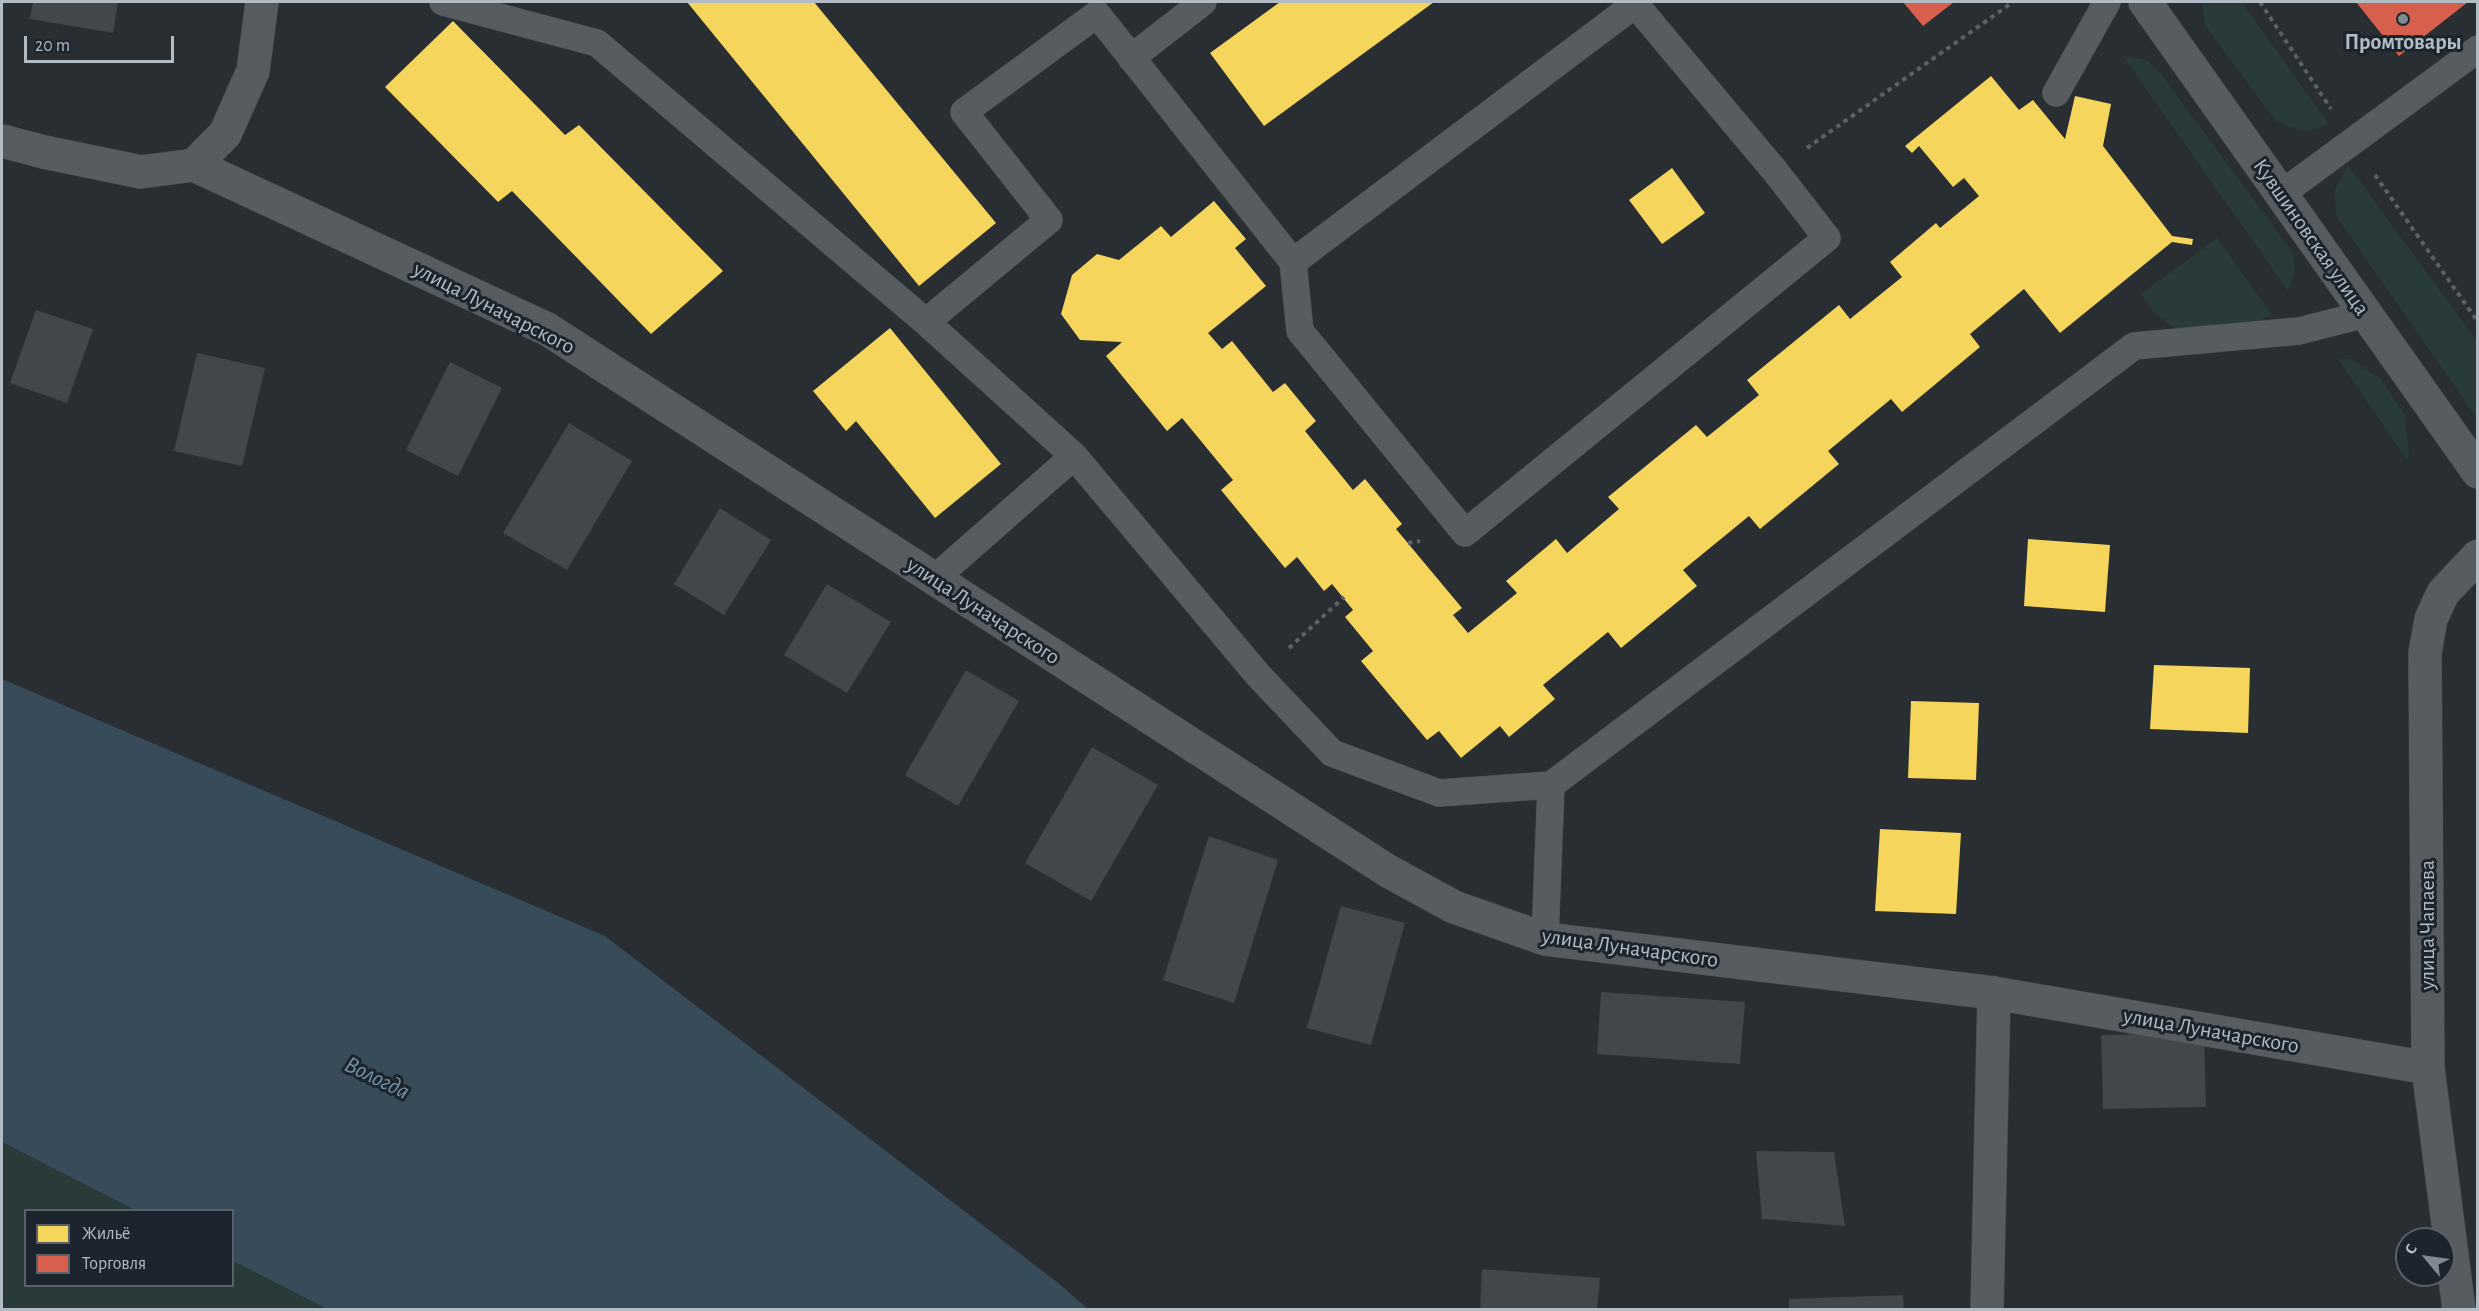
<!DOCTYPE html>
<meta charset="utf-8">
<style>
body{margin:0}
#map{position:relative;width:2479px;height:1311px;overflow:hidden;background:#282e32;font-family:"Alegreya Sans",sans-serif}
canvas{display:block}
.frame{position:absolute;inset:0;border:3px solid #b1bcc4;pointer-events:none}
.legend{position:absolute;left:24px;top:1209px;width:210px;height:78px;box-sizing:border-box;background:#1c252d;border:2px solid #586169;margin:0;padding:8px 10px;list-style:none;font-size:18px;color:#b1bcc4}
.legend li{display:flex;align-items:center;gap:12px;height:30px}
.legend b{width:30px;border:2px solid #586169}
.north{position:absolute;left:2395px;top:1227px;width:60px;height:60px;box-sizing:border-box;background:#1c252d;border:2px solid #586169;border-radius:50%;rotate:299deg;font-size:16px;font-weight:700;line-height:24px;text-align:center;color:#b1bcc4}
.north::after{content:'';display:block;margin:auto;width:21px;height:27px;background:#818a91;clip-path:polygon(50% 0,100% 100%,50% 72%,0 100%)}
.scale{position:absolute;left:24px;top:36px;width:150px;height:27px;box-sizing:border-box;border:3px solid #b1bcc4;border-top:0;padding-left:8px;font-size:18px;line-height:21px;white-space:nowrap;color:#b1bcc4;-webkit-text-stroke:4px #1c252d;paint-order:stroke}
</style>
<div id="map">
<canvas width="2479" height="1311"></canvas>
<div class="frame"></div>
<ul class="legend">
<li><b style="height:16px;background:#f6d55c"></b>Жильё</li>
<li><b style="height:16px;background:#d6604d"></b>Торговля</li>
</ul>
<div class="north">С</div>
<div class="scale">20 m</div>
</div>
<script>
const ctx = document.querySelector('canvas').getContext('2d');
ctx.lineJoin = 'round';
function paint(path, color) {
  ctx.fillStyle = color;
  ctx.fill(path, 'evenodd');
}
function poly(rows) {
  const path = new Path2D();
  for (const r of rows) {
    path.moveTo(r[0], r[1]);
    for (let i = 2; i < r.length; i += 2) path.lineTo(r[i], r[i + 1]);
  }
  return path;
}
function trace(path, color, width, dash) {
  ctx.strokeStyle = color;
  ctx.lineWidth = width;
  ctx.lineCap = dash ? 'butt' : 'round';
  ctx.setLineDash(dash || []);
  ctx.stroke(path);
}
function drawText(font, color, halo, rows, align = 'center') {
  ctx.font = font + ' "Alegreya Sans",sans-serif';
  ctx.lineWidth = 6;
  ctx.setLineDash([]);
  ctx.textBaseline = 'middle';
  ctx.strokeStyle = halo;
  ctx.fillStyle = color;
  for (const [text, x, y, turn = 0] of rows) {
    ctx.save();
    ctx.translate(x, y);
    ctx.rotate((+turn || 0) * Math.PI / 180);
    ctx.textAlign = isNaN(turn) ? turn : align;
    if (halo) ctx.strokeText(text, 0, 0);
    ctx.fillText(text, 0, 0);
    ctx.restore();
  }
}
paint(poly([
 [2202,2,2242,2,2329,124,2309,131,2295,129,2274,119,2205,25],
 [2123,56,2147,60,2159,71,2293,253,2295,268,2288,291],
 [2348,165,2477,341,2477,418,2336,216,2335,189],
 [2217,238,2272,314,2251,326,2178,331,2153,312,2141,294],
 [2338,359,2350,359,2380,378,2405,415,2409,452,2407,460],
 [2,1142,135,1210,26,1210,26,1286,232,1286,233,1261,327,1309,7,1310,2,1307]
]), '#293b39');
paint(poly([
 [2,679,605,936,1057,1282,1088,1309,327,1309,233,1261,232,1210,135,1210,2,1142]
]), '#374b59');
paint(poly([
 [687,2,814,2,996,223,919,286],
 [1280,2,1434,2,1264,126,1210,53],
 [453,21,565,135,579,125,723,271,651,334,512,191,498,202,385,87],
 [1991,76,2019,110,2033,100,2065,139,2075,96,2111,104,2103,146,2172,236,2193,239,2192,245,2172,242,2060,333,2024,289,1970,334,1980,347,1902,412,1891,399,1828,451,1839,464,1760,529,1749,516,1683,570,1697,586,1621,648,1608,632,1543,685,1555,699,1509,737,1500,726,1461,758,1439,731,1427,740,1361,661,1373,651,1345,617,1353,610,1332,584,1324,591,1297,557,1285,568,1221,490,1233,480,1182,418,1167,431,1127,382,1106,356,1122,342,1080,340,1061,314,1072,275,1097,254,1119,260,1161,226,1171,237,1214,201,1246,239,1235,248,1266,286,1208,333,1222,349,1232,341,1273,392,1285,383,1316,421,1305,431,1353,490,1365,479,1402,524,1396,529,1462,608,1453,615,1468,633,1517,593,1506,581,1556,539,1567,553,1619,509,1608,497,1696,425,1707,437,1759,395,1747,380,1839,305,1850,319,1902,277,1890,262,1936,223,1940,228,1979,196,1964,178,1953,187,1919,146,1912,153,1905,146],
 [1672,168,1705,213,1662,244,1629,200],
 [890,328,1001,464,935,518,856,421,846,431,813,391],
 [2028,539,2110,545,2105,612,2024,606],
 [2154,665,2250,668,2248,733,2150,729],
 [1911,701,1979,703,1976,780,1908,778],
 [1880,829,1961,833,1956,914,1875,911]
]), '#f6d55c');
paint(poly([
 [1903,2,1954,2,1923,26],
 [2356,2,2468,2,2399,56]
]), '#d6604d');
paint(poly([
 [33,2,118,2,113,33,30,19],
 [36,310,93,329,67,403,10,383],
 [197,353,265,368,242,466,174,451],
 [450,362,502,388,458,476,406,450],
 [569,423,632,461,567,570,503,533],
 [720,508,771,540,724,615,674,584],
 [827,584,891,622,847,693,784,655],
 [966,670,1019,701,958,806,905,775],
 [1092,747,1158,785,1091,901,1025,863],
 [1209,836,1278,860,1234,1003,1163,980],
 [1341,906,1405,923,1371,1045,1307,1028],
 [1601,992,1745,1002,1740,1064,1597,1054],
 [2204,1033,2206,1107,2103,1109,2101,1035],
 [1756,1151,1834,1152,1845,1226,1762,1219],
 [1482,1269,1600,1278,1597,1310,1480,1310],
 [1903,1295,1904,1310,1789,1310,1789,1299]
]), '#41474a');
const lane = poly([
 [443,2,597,43,926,322,1049,220,964,112,1097,14,1293,262],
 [1635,4,1775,171,1827,238,1465,533,1300,331,1293,262,1638,2],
 [1131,58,1203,2],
 [2056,93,2107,2],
 [2281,194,2478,49],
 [926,322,1074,456,934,579],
 [1074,456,1258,675,1332,753,1439,793,1551,785],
 [1545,939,1551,785,2134,346,2299,331,2366,314]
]);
const street = poly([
 [2145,2,2478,472],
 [2,141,44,152,141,172,194,165,547,329,1388,871,1454,907,1545,939,1994,993,2428,1068],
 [194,165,225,134,253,71,262,2],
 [1987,1310,1994,993],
 [2459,1310,2428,1068,2425,653,2431,619,2443,593,2478,556]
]);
trace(lane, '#464a4d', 28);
trace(street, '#464a4d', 34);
trace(poly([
 [2260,2,2331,109],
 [1807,148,2013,2],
 [2375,175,2478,322],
 [1408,543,1420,541],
 [1289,648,1344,597]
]), '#5b6165', 4, [4.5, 4.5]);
trace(lane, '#575c61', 27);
trace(street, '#575c61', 33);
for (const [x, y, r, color] of [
 [2403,19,6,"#818a91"]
]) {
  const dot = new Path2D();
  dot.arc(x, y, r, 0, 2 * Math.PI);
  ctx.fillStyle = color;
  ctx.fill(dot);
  trace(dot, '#1c252d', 2);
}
drawText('bold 22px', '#b1bcc4', '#1c252d', [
 ["Промтовары",2403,42]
]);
drawText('22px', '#b1bcc4', '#1c252d', [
 ["Кувшиновская улица",2311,237,55],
 ["улица Луначарского",494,308,27],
 ["улица Луначарского",983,611,33],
 ["улица Чапаева",2427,925,-90],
 ["улица Луначарского",1630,948,8],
 ["улица Луначарского",2211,1031,10]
]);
drawText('italic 24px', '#7491a6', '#1c252d', [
 ["Вологда",377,1078,26]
]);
</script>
